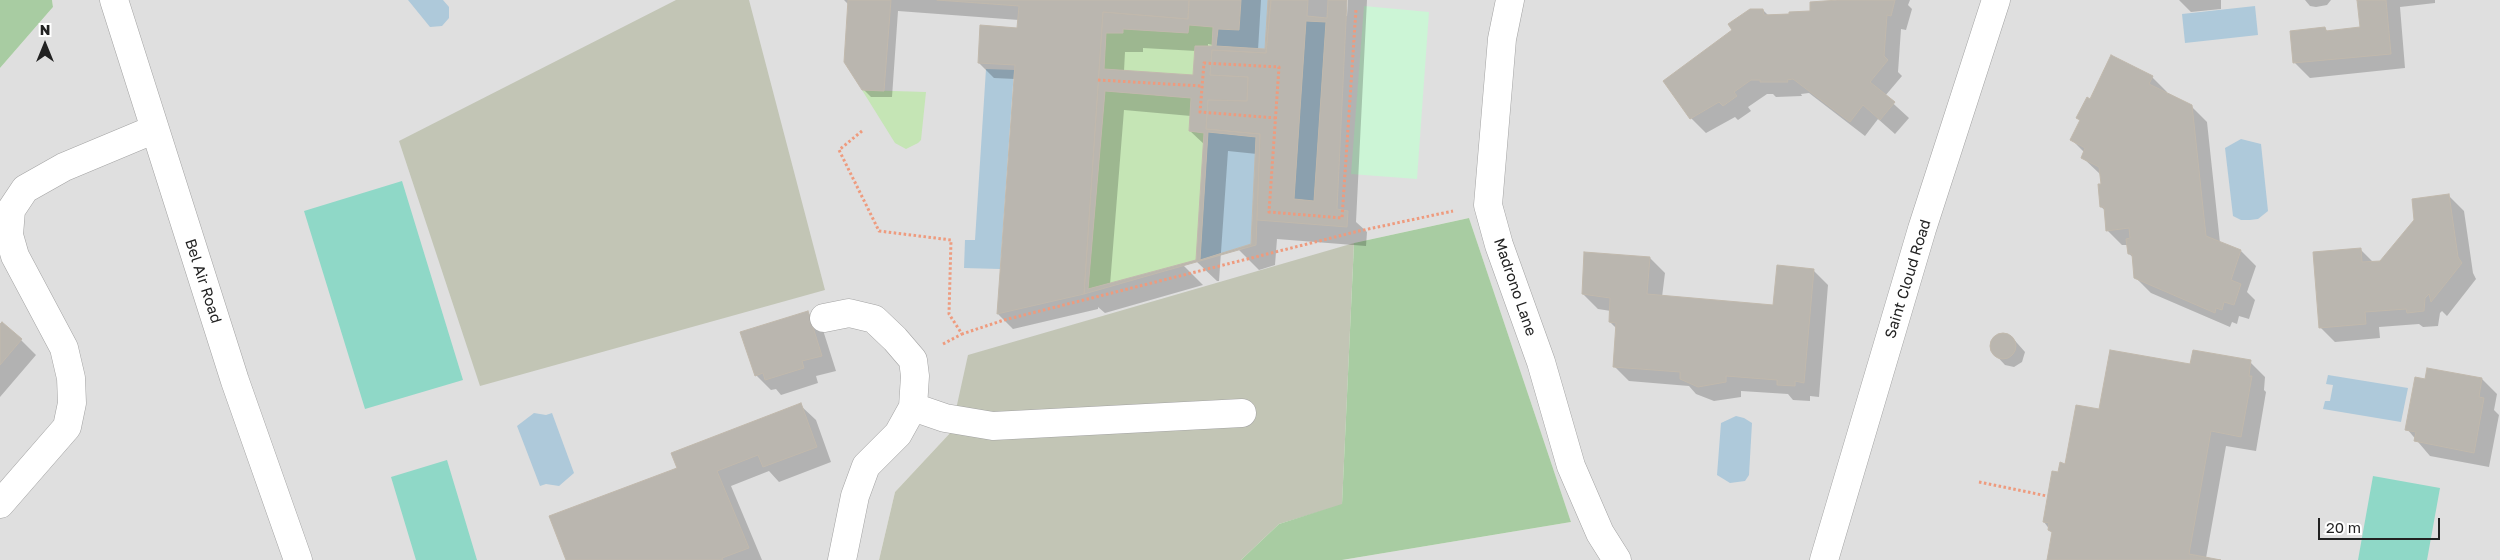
<!DOCTYPE html>
<style>
body{margin:0}
#map{position:relative;width:2500px;height:560px;overflow:hidden;background:#f1efe9;font-family:"Golos Text",sans-serif}
canvas{display:block}
.north{position:absolute;left:20px;top:20px;width:50px;height:50px;-webkit-text-stroke:4px #fff;paint-order:stroke;rotate:0deg;font-size:14px;font-weight:700;line-height:20px;text-align:center;color:#222}
.north::after{content:'';display:block;margin:auto;width:18px;height:22px;background:#222;clip-path:polygon(50% 0,100% 100%,50% 72%,0 100%)}
.scale{position:absolute;left:2318px;top:518px;width:122px;height:22px;box-sizing:border-box;border:2px solid #222;border-top:0;padding-left:6px;font-size:15px;line-height:18px;white-space:nowrap;color:#222;-webkit-text-stroke:4px #fff;paint-order:stroke}
</style>
<div id="map">
<canvas width="2500" height="560"></canvas>
<div class="north">N</div>
<div class="scale">20 m</div>
</div>
<script>
const ctx = document.querySelector('canvas').getContext('2d');
ctx.lineJoin = 'round';
function paint(path, color) {
  ctx.fillStyle = color;
  ctx.fill(path, 'evenodd');
}
function poly(rows) {
  const path = new Path2D();
  for (const r of rows) {
    if (r.length === 3) {
      path.moveTo(r[0] + r[2], r[1]);
      path.arc(r[0], r[1], r[2], 0, 2 * Math.PI);
      continue;
    }
    path.moveTo(r[0], r[1]);
    for (let i = 2; i < r.length; i += 2) path.lineTo(r[i], r[i + 1]);
  }
  return path;
}
function trace(path, color, width, dash) {
  ctx.strokeStyle = color;
  ctx.lineWidth = width;
  ctx.lineCap = dash ? 'butt' : 'round';
  ctx.setLineDash(dash || []);
  ctx.stroke(path);
}
function drawText(font, color, halo, rows, align = 'center') {
  ctx.font = font + ' "Golos Text",sans-serif';
  ctx.lineWidth = 4;
  ctx.setLineDash([]);
  ctx.textBaseline = 'middle';
  ctx.strokeStyle = halo;
  ctx.fillStyle = color;
  for (const [text, x, y, turn = 0] of rows) {
    ctx.save();
    ctx.translate(x, y);
    ctx.rotate((+turn || 0) * Math.PI / 180);
    ctx.textAlign = isNaN(turn) ? turn : align;
    if (halo) ctx.strokeText(text, 0, 0);
    ctx.fillText(text, 0, 0);
    ctx.restore();
  }
}
paint(poly([
 [52,0,2500,0,2500,560,1342,560,1571,522,1469,218,1354,243,951,432,895,492,879,560,0,560,0,68,53,7]
]), '#dfdfdf');
paint(poly([
 [676,0,749,0,825,290,480,386,399,141],
 [1354,243,1342,505,1279,524,1241,560,879,560,895,492,951,432,968,355]
]), '#c2c5b5');
paint(poly([
 [1189,25,1213,27,1212,46,1195,46,1193,75,1104,69,1106,33,1123,33,1123,29,1188,33],
 [862,90,926,92,921,140,918,143,906,149,895,143],
 [1105,91,1191,98,1189,131,1204,133,1196,260,1088,289]
]), '#c5e5b5');
paint(poly([
 [0,0,52,0,53,7,0,68],
 [1469,218,1571,522,1342,560,1241,560,1279,524,1342,504,1354,243]
]), '#a8cca2');
paint(poly([
 [1364,6,1429,12,1417,179,1351,174]
]), '#ccf5d6');
paint(poly([
 [402,181,463,380,365,409,304,211],
 [447,460,477,560,416,560,391,477],
 [2373,476,2440,488,2427,560,2358,560]
]), '#8fd8c7');
paint(poly([
 [408,0,443,0,449,7,449,18,442,26,430,27],
 [1241,0,1268,0,1265,49,1216,46,1218,29],
 [2255,6,2258,35,2185,43,2182,14],
 [1306,21,1326,22,1314,201,1294,199],
 [986,69,1014,70,1000,269,964,268,965,240,975,240],
 [1208,132,1256,137,1251,244,1200,260],
 [2241,139,2261,144,2268,211,2258,219,2250,220,2241,220,2233,216,2225,148],
 [2328,375,2408,388,2401,422,2323,409,2325,401,2330,401,2333,385,2326,384],
 [534,413,546,415,552,413,574,473,559,486,546,484,540,486,517,426],
 [1736,416,1744,418,1752,423,1749,475,1745,481,1730,483,1717,475,1721,423]
]), '#aec9da');
paint(poly([
 [844,0,1261,0,1258,50,1266,50,1269,0,1345,0,1345,16,1347,16,1348,0,1367,0,1356,222,1367,232,1366,246,1277,239,1275,265,1259,270,1239,250,1252,245,1257,154,1228,151,1219,281,1217,281,1197,262,1205,145,1190,131,1191,116,1124,110,1110,285,1183,265,1203,285,1105,313,1098,307,1098,309,1013,329,998,314,1015,79,994,78,979,63,1018,29,1019,20,898,11,892,97,871,97,863,89,849,5],
 [1208,44,1213,45,1213,48,1208,47],
 [1143,48,1196,51,1194,76,1124,71,1125,52,1143,52],
 [1840,0,1910,0,1908,5,1912,9,1906,30,1901,29,1898,72,1902,76,1885,96,1909,118,1895,134,1878,119,1865,136,1809,93,1801,94,1802,96,1776,97,1773,94,1767,94,1748,107,1751,111,1738,120,1735,117,1706,133,1691,118,1763,10,1769,16,1811,12],
 [2179,0,2221,0,2221,9,2191,12],
 [2292,0,2331,0,2327,5,2316,7,2310,6,2305,0],
 [2358,0,2435,0,2435,3,2400,7,2405,68,2310,78,2295,63,2325,28,2328,32,2361,28],
 [2152,77,2167,92,2166,94,2191,106,2207,122,2220,243,2241,251,2256,266,2247,292,2255,300,2249,319,2239,316,2237,324,2232,322,2230,327,2151,293,2136,278,2134,258,2129,254,2128,245,2122,245,2107,230,2106,211,2101,207,2101,175,2082,157,2084,152,2072,140,2081,121,2078,118,2090,100],
 [2449,196,2464,211,2473,273,2476,279,2447,316,2442,311,2440,313,2438,326,2423,327,2419,324,2379,327,2380,338,2335,342,2320,327,2360,249,2374,263,2381,262],
 [1650,258,1665,273,1662,297,1775,307,1813,270,1828,285,1819,397,1810,396,1810,401,1793,400,1788,394,1741,391,1741,397,1714,401,1696,394,1689,386,1629,381,1614,366,1617,329,1610,322,1611,311,1598,309,1583,294],
 [807,312,822,327,836,371,816,376,818,383,781,395,776,389,771,390,756,375],
 [0,326,21,340,36,355,0,397],
 [2001,334,2010,335,2025,352,2022,362,2014,367,2005,365,1991,350,1992,339],
 [2250,362,2265,377,2264,390,2266,392,2256,451,2226,446,2206,558,2216,560,2048,560,2053,534,2044,522,2059,473,2100,410,2191,365],
 [2482,379,2497,394,2494,410,2499,415,2489,467,2430,456,2407,429,2426,380],
 [800,405,816,420,831,462,779,482,769,471,731,486,762,560,567,560,678,469]
]), '#0003');
const building = poly([
 [848,0,891,0,884,91,862,90,844,62,848,0],
 [937,0,1189,0,1188,19,1103,12,1084,294,997,314,1015,65,978,63,980,25,1017,28,1019,6,937,0],
 [1189,0,1241,0,1239,30,1218,29,1216,46,1265,49,1268,0,1271,0,1266,53,1212,50,1210,75,1248,77,1247,101,1208,100,1206,129,1260,134,1256,245,1084,294,1103,12,1188,19,1189,0],
 [1189,25,1213,27,1212,46,1195,46,1193,75,1104,69,1106,33,1123,33,1123,29,1188,33,1189,25],
 [1105,91,1191,98,1189,131,1204,133,1196,260,1088,289,1105,91],
 [1208,132,1256,137,1251,244,1200,260,1208,132],
 [1271,0,1308,0,1307,16,1327,18,1328,0,1347,0,1337,209,1348,211,1347,227,1257,220,1260,134,1206,129,1208,100,1247,101,1248,77,1210,75,1212,50,1266,53,1271,0],
 [1306,21,1326,22,1314,201,1294,199,1306,21],
 [1838,0,1895,0,1891,16,1887,15,1884,56,1888,60,1870,82,1895,102,1880,120,1863,105,1850,122,1793,79,1787,80,1788,82,1760,82,1760,80,1751,80,1734,92,1737,96,1723,106,1719,102,1690,119,1663,81,1732,30,1728,24,1750,9,1763,9,1764,15,1789,14,1789,12,1810,11,1810,2,1838,0],
 [2357,0,2386,0,2391,54,2293,63,2290,31,2325,27,2326,31,2360,27,2357,0],
 [2111,55,2153,76,2149,84,2192,105,2206,236,2241,250,2231,280,2241,284,2234,305,2224,302,2222,310,2216,308,2215,313,2134,278,2132,254,2128,254,2126,239,2130,238,2129,228,2106,231,2104,207,2100,207,2098,184,2101,184,2099,167,2081,158,2085,148,2070,140,2080,120,2076,118,2087,97,2090,99,2111,55],
 [2449,194,2458,257,2462,263,2431,302,2429,294,2425,298,2424,311,2407,313,2406,309,2365,312,2366,324,2319,328,2313,252,2361,248,2362,262,2380,261,2414,220,2412,199,2449,194],
 [1584,252,1650,257,1647,294,1773,305,1777,265,1814,269,1804,383,1795,381,1795,386,1777,385,1777,380,1726,376,1726,382,1698,387,1680,379,1680,372,1613,367,1616,323,1609,322,1610,298,1582,294,1584,252],
 [808,311,822,356,802,361,804,368,765,380,763,373,755,376,740,332,808,311],
 [2,322,22,339,0,365,0,324,2,322],
 [2003,346,13],
 [2110,350,2190,364,2193,350,2251,360,2249,376,2252,376,2241,437,2211,431,2189,554,2221,560,2047,560,2052,532,2048,530,2049,523,2043,522,2052,471,2058,472,2060,462,2065,464,2076,405,2099,409,2110,350],
 [2427,368,2482,378,2479,397,2484,398,2474,453,2414,441,2416,432,2405,430,2415,377,2425,379,2427,368],
 [801,403,817,447,763,467,758,455,717,471,749,548,722,558,723,560,566,560,549,516,677,468,671,453,801,403]
]);
paint(building, '#bab6af');
trace(building, '#c1b9ad', 1);
const minor = poly([
 [114,0,235,381,298,560],
 [1510,0,1502,39,1488,205,1499,245,1541,362,1571,466,1600,533,1617,560],
 [824,318,849,313,874,319,895,339,913,360,915,376,913,407,898,434,866,466,855,496,842,560],
 [913,407,945,418,993,426,1242,413],
 [0,504,67,427,72,403,71,378,64,348,15,256,9,235,11,210,25,189,64,167,155,129],
 [1824,560,1922,229,1996,0]
]);
trace(minor, '#a3a3a3', 29);
trace(poly([
 [1098,80,1202,86],
 [1276,118,1200,112,1204,63,1279,67,1269,212,1342,218,1356,9],
 [862,131,839,150,879,231,951,240,949,314,962,334,1004,320,1359,231,1453,211],
 [943,344,962,334],
 [1979,482,2047,496]
]), '#ee9b7e', 3, [2.5, 2.5]);
trace(minor, '#fff', 28);
drawText('15px', '#222', '#fff', [
 ["Saint Cloud Road",1908,279,-73],
 ["Bel Air Road",203,281,72],
 ["Madrono Lane",1515,287,71]
]);
</script>
